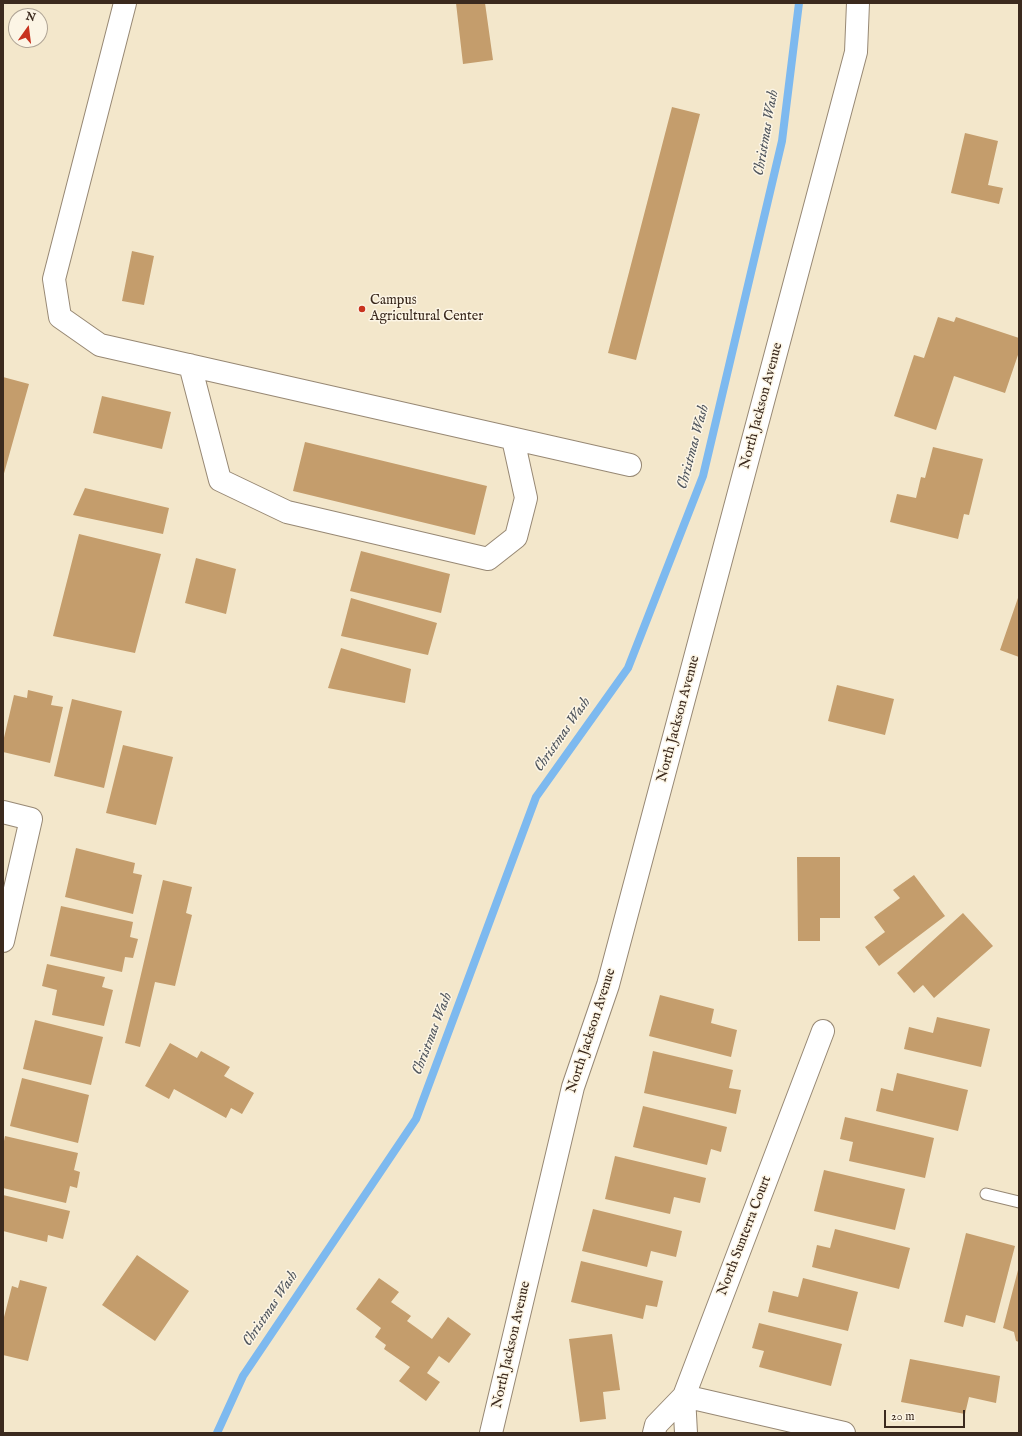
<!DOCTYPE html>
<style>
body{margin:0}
#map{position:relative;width:1022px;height:1436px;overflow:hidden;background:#f3e7cb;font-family:"IM FELL English",serif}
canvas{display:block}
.frame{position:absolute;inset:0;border:4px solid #3b2a1e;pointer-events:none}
.north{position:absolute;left:8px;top:8px;width:40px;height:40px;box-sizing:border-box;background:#fcf5e5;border:1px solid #afa495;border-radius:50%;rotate:14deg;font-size:11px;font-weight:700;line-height:16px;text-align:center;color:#3b2a1e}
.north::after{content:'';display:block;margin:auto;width:14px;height:18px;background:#c8321e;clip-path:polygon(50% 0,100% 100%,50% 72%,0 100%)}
.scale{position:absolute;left:884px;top:1410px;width:81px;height:18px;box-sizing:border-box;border:2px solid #3b2a1e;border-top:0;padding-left:5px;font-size:12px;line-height:14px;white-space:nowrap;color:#3b2a1e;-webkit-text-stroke:3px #fcf5e5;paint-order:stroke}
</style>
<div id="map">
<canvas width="1022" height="1436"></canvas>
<div class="frame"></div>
<div class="north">N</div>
<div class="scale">20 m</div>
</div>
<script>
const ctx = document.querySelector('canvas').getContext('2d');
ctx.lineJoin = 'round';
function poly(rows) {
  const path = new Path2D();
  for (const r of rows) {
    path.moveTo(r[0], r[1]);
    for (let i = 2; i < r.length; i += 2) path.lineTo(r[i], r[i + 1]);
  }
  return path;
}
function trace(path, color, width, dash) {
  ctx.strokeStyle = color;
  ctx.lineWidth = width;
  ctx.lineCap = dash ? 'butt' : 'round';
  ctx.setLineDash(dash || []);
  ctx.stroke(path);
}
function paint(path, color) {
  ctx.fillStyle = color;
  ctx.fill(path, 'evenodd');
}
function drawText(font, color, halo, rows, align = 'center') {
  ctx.font = font + ' "IM FELL English",serif';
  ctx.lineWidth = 3;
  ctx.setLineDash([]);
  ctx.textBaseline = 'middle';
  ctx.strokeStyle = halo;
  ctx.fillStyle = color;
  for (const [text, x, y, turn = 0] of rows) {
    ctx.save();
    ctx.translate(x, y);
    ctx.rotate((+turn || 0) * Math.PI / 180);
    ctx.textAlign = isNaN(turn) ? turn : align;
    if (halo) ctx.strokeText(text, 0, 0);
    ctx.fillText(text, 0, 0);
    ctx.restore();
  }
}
trace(poly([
 [217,1433,243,1376,416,1119,536,797,628,668,703,476,782,141,799,3]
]), '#7db9ef', 8);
paint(poly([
 [456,3,485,3,493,60,463,64],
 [672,107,700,114,636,360,608,353],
 [965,133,998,141,988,185,1003,188,999,204,951,193],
 [132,251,154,256,144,305,122,301],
 [938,317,954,322,956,317,1019,338,1019,352,1005,393,954,376,936,430,894,416,914,355,924,358],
 [3,377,29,384,3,477],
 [102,396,171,412,162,449,93,433],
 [305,442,487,486,475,535,293,491],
 [933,447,983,459,969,515,964,514,958,539,890,522,897,494,916,498,921,477,925,478],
 [85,488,169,508,163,534,73,515],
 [79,534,161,554,135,653,53,636],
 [361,551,450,574,441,613,350,591],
 [196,558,236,569,226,614,185,603],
 [1019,595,1019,657,1000,650],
 [351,598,437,623,428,655,341,636],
 [341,648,411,669,405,703,328,688],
 [837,685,894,699,885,735,828,721],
 [28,690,53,696,51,705,63,707,50,763,3,752,3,742,14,695,27,698],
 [72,699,122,711,104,788,54,776],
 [123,745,173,757,156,825,106,813],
 [76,848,135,863,133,873,142,875,133,914,65,897],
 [797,857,840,857,840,918,820,918,820,941,798,941],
 [914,875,945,916,879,966,865,947,885,932,874,917,900,898,893,890],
 [163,880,192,887,186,913,192,915,175,986,155,982,140,1047,125,1043],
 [61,906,133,922,130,937,138,939,133,958,125,957,122,972,50,956],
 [963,913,993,946,934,998,923,985,914,993,897,973],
 [47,964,105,977,102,987,113,990,104,1026,52,1015,57,990,42,986],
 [660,995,714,1009,711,1023,737,1030,731,1057,649,1036],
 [937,1017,990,1029,981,1067,904,1049,909,1027,933,1033],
 [35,1020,103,1037,91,1085,23,1069],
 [170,1043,197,1058,201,1051,230,1067,224,1076,254,1093,242,1114,231,1108,226,1118,174,1089,169,1099,145,1086],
 [653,1051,733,1070,729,1088,741,1090,736,1114,644,1093],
 [897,1073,968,1090,958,1131,876,1111,881,1088,893,1091],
 [22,1078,89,1095,78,1143,10,1126],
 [643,1106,727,1127,721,1152,711,1149,707,1165,633,1147],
 [845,1117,934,1138,925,1178,849,1161,853,1142,840,1139],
 [5,1136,78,1153,74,1170,80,1172,77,1188,70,1186,66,1203,3,1188,3,1146],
 [615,1156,706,1178,700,1203,674,1197,670,1214,605,1199],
 [824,1170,905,1189,895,1230,814,1211],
 [3,1195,70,1211,63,1239,48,1235,47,1242,3,1231],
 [593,1209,682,1231,676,1257,651,1251,647,1267,582,1251],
 [835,1229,910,1248,899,1289,812,1267,817,1245,830,1248],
 [966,1233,1015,1246,995,1323,966,1315,963,1327,944,1322],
 [137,1255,189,1291,155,1341,102,1305],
 [581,1261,663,1281,657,1307,646,1305,643,1319,571,1302],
 [1018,1270,1019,1270,1019,1342,1016,1341,1014,1332,1003,1328],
 [379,1278,399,1292,391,1302,411,1316,407,1321,432,1339,448,1317,471,1334,449,1363,439,1356,427,1373,440,1382,426,1401,399,1381,410,1367,384,1349,386,1345,375,1337,381,1328,356,1309],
 [803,1278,858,1292,848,1331,768,1312,773,1291,798,1297],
 [20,1280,47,1287,28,1361,3,1355,3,1321,12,1286,18,1288],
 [759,1323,842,1344,831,1386,759,1367,764,1351,752,1348],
 [612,1334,620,1390,603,1392,606,1419,580,1422,569,1339],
 [910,1359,1000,1376,996,1403,969,1397,965,1414,901,1402]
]), '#c49d6c');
const service = poly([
 [986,1194,1019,1202]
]);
const minor = poly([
 [125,3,54,279,60,317,100,345,630,465],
 [190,365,220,480,287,512,488,559,516,537,526,498,513,439],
 [3,812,31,819,3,941],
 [684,1396,844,1433],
 [684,1396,686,1433],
 [491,1433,573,1087,608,985,856,52,858,3],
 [654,1433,656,1425,684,1396,823,1031]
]);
trace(service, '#978874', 13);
trace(minor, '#978874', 24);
trace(service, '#fff', 11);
trace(minor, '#fff', 22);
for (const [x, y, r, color] of [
 [362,309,4,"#c8321e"]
]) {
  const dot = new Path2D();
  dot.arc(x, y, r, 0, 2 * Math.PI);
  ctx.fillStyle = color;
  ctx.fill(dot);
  trace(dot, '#fcf5e5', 1.5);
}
drawText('14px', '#3b2a1e', '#fcf5e5', [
 ["Campus",370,301],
 ["Agricultural Center",370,317]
], 'left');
drawText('14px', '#3b2a1e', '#fcf5e5', [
 ["North Jackson Avenue",762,406,-75],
 ["North Jackson Avenue",679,719,-75],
 ["North Jackson Avenue",592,1031,-72],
 ["North Sunterra Court",745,1236,-69],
 ["North Jackson Avenue",512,1345,-77]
]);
drawText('italic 15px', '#4f555d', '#fcf5e5', [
 ["Christmas Wash",767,133,-80],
 ["Christmas Wash",694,447,-75],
 ["Christmas Wash",563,735,-55],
 ["Christmas Wash",433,1034,-69],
 ["Christmas Wash",271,1309,-56]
]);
</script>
